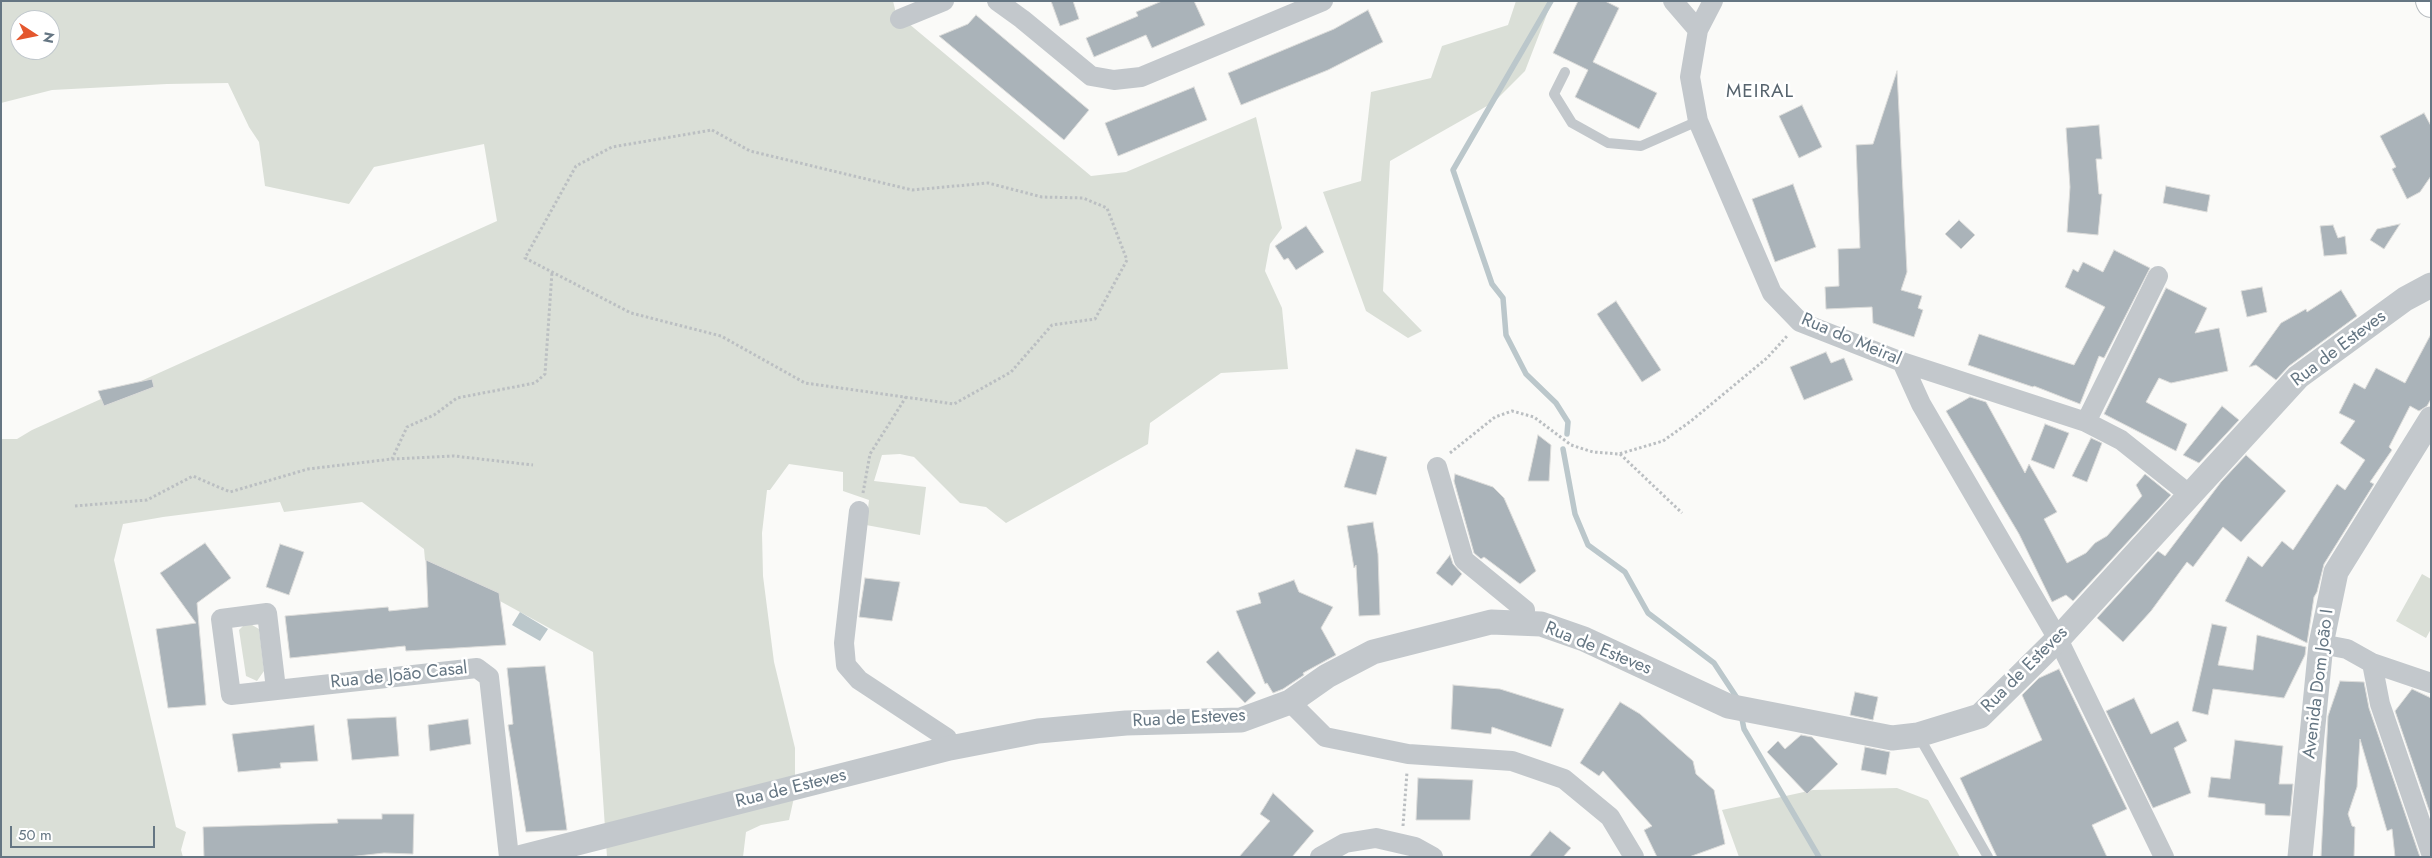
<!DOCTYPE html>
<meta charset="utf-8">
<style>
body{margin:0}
#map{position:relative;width:2432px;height:858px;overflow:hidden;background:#fafaf8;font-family:Jost,sans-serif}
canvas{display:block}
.frame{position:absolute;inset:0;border:2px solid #657683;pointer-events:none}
.north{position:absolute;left:10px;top:10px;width:50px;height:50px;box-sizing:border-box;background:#fff;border:1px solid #c1c8cd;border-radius:50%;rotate:101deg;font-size:14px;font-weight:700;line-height:20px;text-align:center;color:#657683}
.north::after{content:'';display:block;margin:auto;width:18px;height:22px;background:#e4572e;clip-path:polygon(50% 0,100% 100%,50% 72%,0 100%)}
.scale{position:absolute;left:10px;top:826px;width:145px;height:22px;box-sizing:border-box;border:2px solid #657683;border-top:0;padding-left:6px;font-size:15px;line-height:18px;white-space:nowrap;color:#657683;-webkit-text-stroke:4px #fff;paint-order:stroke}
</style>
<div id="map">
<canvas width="2432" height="858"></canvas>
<div class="frame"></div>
<div class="north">N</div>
<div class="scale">50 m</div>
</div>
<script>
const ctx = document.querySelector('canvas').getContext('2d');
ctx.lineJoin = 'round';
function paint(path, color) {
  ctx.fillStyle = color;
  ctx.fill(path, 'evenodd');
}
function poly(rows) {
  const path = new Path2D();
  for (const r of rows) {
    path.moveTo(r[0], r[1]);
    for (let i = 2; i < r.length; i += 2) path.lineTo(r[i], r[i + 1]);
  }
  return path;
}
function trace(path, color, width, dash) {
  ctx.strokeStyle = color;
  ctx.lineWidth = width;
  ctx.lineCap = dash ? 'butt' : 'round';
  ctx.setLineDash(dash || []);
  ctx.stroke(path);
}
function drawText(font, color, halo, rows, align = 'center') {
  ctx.font = font + ' Jost,sans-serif';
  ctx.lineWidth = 5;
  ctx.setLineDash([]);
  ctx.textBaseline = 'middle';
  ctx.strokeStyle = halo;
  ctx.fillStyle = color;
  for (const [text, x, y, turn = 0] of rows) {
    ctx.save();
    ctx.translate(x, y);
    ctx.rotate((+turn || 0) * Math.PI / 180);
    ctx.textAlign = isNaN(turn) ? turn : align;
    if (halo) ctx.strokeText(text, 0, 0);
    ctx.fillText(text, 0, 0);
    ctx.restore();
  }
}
paint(poly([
 [1,1,893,1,896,13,1091,176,1126,172,1256,117,1282,228,1270,244,1265,271,1282,308,1288,369,1221,373,1150,423,1148,444,1006,523,986,507,960,503,914,457,900,454,882,455,874,481,926,487,920,535,866,525,869,500,843,491,843,472,789,464,770,490,767,490,762,533,763,576,774,662,795,748,795,793,789,820,761,825,746,832,743,857,607,857,593,652,425,560,424,549,362,502,284,512,280,502,163,517,123,524,114,560,176,827,186,832,181,850,183,857,1,857,1,439,17,439,32,430,497,221,484,144,374,167,349,204,265,186,259,142,249,127,228,83,167,84,52,90,1,103],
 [20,20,50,20,50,50,20,50],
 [1516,1,1552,1,1525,71,1494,102,1390,161,1383,291,1422,331,1408,338,1366,311,1323,192,1361,181,1371,92,1431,78,1442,46,1508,25],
 [2422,574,2431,579,2431,629,2426,638,2396,621],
 [247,622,259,629,264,671,257,681,246,676,239,630],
 [1897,788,1928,800,1960,857,1739,857,1722,810,1813,790]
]), '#dadfd7');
paint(poly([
 [520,612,548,629,540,641,512,625]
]), '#bbc7cb');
trace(poly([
 [1551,1,1453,170,1492,284,1503,298,1506,335,1526,374,1556,403,1568,422,1567,434],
 [1563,449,1575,514,1588,545,1625,572,1648,613,1714,663,1739,701],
 [1742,719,1744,729,1819,857]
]), '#bbc7cb', 5.5);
const building = poly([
 [1051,1,1073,1,1079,19,1060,26,1051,1],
 [1162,1,1194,1,1205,25,1152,48,1146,35,1094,57,1086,38,1138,16,1136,12,1162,1],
 [1578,1,1605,1,1619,8,1593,62,1657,93,1639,129,1575,97,1588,70,1553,53,1578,1],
 [1368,10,1383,42,1328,70,1241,105,1228,73,1334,29,1368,10],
 [976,15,1089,110,1064,140,939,36,968,24,976,15],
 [1897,71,1907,272,1901,290,1922,296,1918,308,1923,310,1914,337,1873,323,1872,307,1826,309,1825,287,1839,286,1838,249,1860,248,1856,145,1873,144,1897,71],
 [1194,87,1207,120,1118,156,1105,123,1194,87],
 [1802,105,1822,147,1799,158,1779,116,1802,105],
 [2424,113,2431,126,2431,176,2420,192,2407,199,2392,169,2396,167,2380,136,2424,113],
 [2099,125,2102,159,2096,159,2099,194,2102,194,2098,235,2067,232,2070,187,2066,128,2099,125],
 [1793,184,1816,247,1775,262,1752,199,1793,184],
 [2166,186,2210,195,2207,212,2163,203,2166,186],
 [1959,220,1975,235,1961,249,1945,234,1959,220],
 [2400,224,2384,249,2370,240,2377,229,2400,224],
 [2333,225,2338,238,2345,236,2347,254,2324,256,2320,226,2333,225],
 [1306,226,1324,252,1296,270,1288,258,1284,260,1275,246,1306,226],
 [2114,250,2150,268,2104,358,2099,356,2080,404,2034,386,2033,387,1968,365,1979,334,2074,365,2105,307,2065,287,2073,269,2078,272,2083,262,2103,272,2114,250],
 [2262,287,2267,312,2247,317,2241,291,2262,287],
 [2166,288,2207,308,2195,333,2219,328,2228,371,2171,383,2159,378,2146,402,2187,424,2176,451,2104,414,2166,288],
 [2341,290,2357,316,2289,366,2276,380,2256,365,2249,367,2281,323,2306,309,2307,312,2341,290],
 [1616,301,1661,370,1642,382,1597,314,1616,301],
 [2431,334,2431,399,2427,406,2419,411,2410,406,2389,447,2392,450,2370,482,2374,484,2324,564,2317,592,2314,597,2307,643,2225,601,2248,556,2262,567,2282,541,2293,550,2337,484,2345,490,2365,460,2340,443,2355,421,2339,413,2354,383,2365,389,2376,368,2405,383,2431,334],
 [1826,352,1831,363,1844,358,1853,380,1804,400,1790,367,1826,352],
 [152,379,154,387,104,406,98,391,152,379],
 [1970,397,1986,402,2025,473,2029,464,2057,512,2044,519,2067,563,2086,553,2095,543,2107,536,2142,496,2136,485,2145,474,2171,495,2073,601,2066,595,2052,602,2019,534,1946,411,1970,397],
 [2222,406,2239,420,2199,463,2183,455,2222,406],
 [2045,424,2069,433,2054,469,2031,460,2045,424],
 [1538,435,1551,445,1549,481,1528,481,1538,435],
 [2091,438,2102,443,2087,482,2072,476,2091,438],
 [1356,449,1387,457,1376,495,1344,487,1356,449],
 [2246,455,2286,491,2241,542,2223,527,2193,567,2187,562,2151,611,2123,642,2097,618,2158,551,2165,556,2221,482,2246,455],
 [1455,474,1493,487,1504,498,1536,571,1520,584,1484,557,1481,559,1474,553,1454,481,1455,474],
 [1373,522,1378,554,1380,615,1359,616,1356,565,1354,568,1347,526,1373,522],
 [205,543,231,578,197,603,206,705,168,708,156,629,196,623,160,573,205,543],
 [280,544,304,552,289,595,266,587,280,544],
 [1450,555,1453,564,1462,574,1452,586,1436,573,1450,555],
 [426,560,499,593,506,645,406,651,405,646,290,658,285,616,388,607,389,611,428,607,426,560],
 [865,578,900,582,892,621,859,617,865,578],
 [1294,580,1299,592,1333,607,1321,628,1336,655,1303,673,1304,675,1283,689,1273,693,1267,683,1265,684,1236,611,1261,603,1258,593,1294,580],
 [2212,624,2227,627,2218,665,2253,670,2257,635,2306,647,2305,655,2284,698,2213,689,2208,715,2192,711,2212,624],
 [1218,651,1256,693,1245,703,1206,662,1218,651],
 [545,666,567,830,526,832,508,725,513,724,507,668,545,666],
 [2059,669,2127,809,2092,825,2107,857,1997,857,1960,778,2042,740,2022,695,2039,678,2059,669],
 [2340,681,2364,682,2369,708,2420,857,2395,857,2392,829,2387,831,2360,739,2357,787,2348,814,2352,826,2355,827,2354,857,2321,857,2328,716,2340,681],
 [1453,685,1500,689,1564,709,1551,747,1492,727,1491,734,1451,729,1453,685],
 [2412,689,2431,698,2431,816,2395,711,2412,689],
 [1855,692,1878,697,1873,720,1850,715,1855,692],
 [2134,698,2151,734,2178,721,2187,741,2174,748,2191,793,2153,808,2106,711,2134,698],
 [1620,702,1640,714,1693,761,1696,774,1714,790,1725,844,1689,857,1657,857,1644,830,1652,826,1603,771,1599,776,1580,763,1620,702],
 [396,717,399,756,352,760,347,719,396,717],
 [468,719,471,744,430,751,428,725,468,719],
 [314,725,318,761,280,763,281,768,238,772,232,734,314,725],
 [1801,735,1812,737,1838,764,1807,794,1767,752,1778,741,1785,749,1801,735],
 [2235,740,2283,746,2279,784,2293,784,2290,816,2265,815,2265,804,2208,797,2211,777,2230,779,2235,740],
 [1865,747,1890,752,1886,775,1861,770,1865,747],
 [1418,778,1473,780,1470,820,1416,820,1418,778],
 [1273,793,1314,831,1292,857,1239,857,1270,821,1260,814,1273,793],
 [382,814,414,814,413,854,384,853,348,857,204,857,203,827,338,823,337,819,382,819,382,814],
 [1550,831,1571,848,1563,857,1529,857,1550,831]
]);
paint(building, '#aab3b9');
trace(building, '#dcdcda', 1);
const primary = poly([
 [2430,1,2431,3]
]);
trace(primary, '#b5babe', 30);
trace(poly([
 [712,130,750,151,912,190,988,183,1042,197,1083,198,1107,208,1127,260,1095,319,1052,325,1011,372,954,404,805,383,721,336,631,313,525,258,576,166,612,147,712,130],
 [1450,453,1495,417,1512,411,1534,417,1571,445,1593,452,1619,454,1663,441,1691,421,1767,358,1788,335],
 [1620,454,1682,513],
 [392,459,454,456,533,465],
 [863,493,870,454,906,397],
 [75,506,147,500,193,476,230,492,308,469,392,459,407,427,434,415,457,398,535,383,545,374,552,272],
 [1403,826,1407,772]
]), '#bbbfc2', 3, [2.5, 2.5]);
trace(poly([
 [1565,72,1554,94,1572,123,1608,143,1641,146,1698,121],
 [1918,735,1988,857]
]), '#c3c8cc', 10);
trace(poly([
 [997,1,1022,19,1091,76,1114,80,1141,77,1323,1],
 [1673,1,1698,30],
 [1713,1,1698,30,1690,77,1698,121,1772,293,1800,322,1902,362,2086,422,2121,440,2190,495],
 [900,19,944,1],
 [1902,362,1921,404,2058,639,2164,857],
 [2086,422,2158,276],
 [1437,467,1464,560,1525,610,1524,623],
 [859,511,844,643,846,665,859,680,947,738,950,748],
 [2321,644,2347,649,2372,663,2431,683],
 [2372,663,2380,704,2431,853],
 [276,689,267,613,221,619,231,695,477,668,489,677,509,857],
 [1290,702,1325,737,1408,754,1512,761,1564,779,1610,817,1634,857],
 [1320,857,1345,843,1376,838,1415,847,1433,857]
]), '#c3c8cc', 20);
trace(poly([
 [522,857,950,748,1038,731,1126,723,1241,720,1290,702,1327,676,1373,652,1491,622,1541,624,1584,639,1728,706,1892,738,1918,735,1980,716,2058,639,2298,377,2405,299,2431,285],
 [2300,857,2321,644,2336,572,2431,419]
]), '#c3c8cc', 25);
trace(primary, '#fff', 28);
drawText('18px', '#657683', '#fff', [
 ["Rua do Meiral",1851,340,23],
 ["Rua de Esteves",2339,349,-37],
 ["Rua de Esteves",1598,649,22],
 ["Rua de Esteves",2025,670,-45],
 ["Rua de João Casal",399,676,-6],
 ["Avenida Dom João I",2319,684,-83],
 ["Rua de Esteves",1189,719,-3],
 ["Rua de Esteves",791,789,-14]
]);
ctx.letterSpacing = '1px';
drawText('19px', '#57646e', '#fff', [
 ["MEIRAL",1760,92]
]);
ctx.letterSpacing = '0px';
</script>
